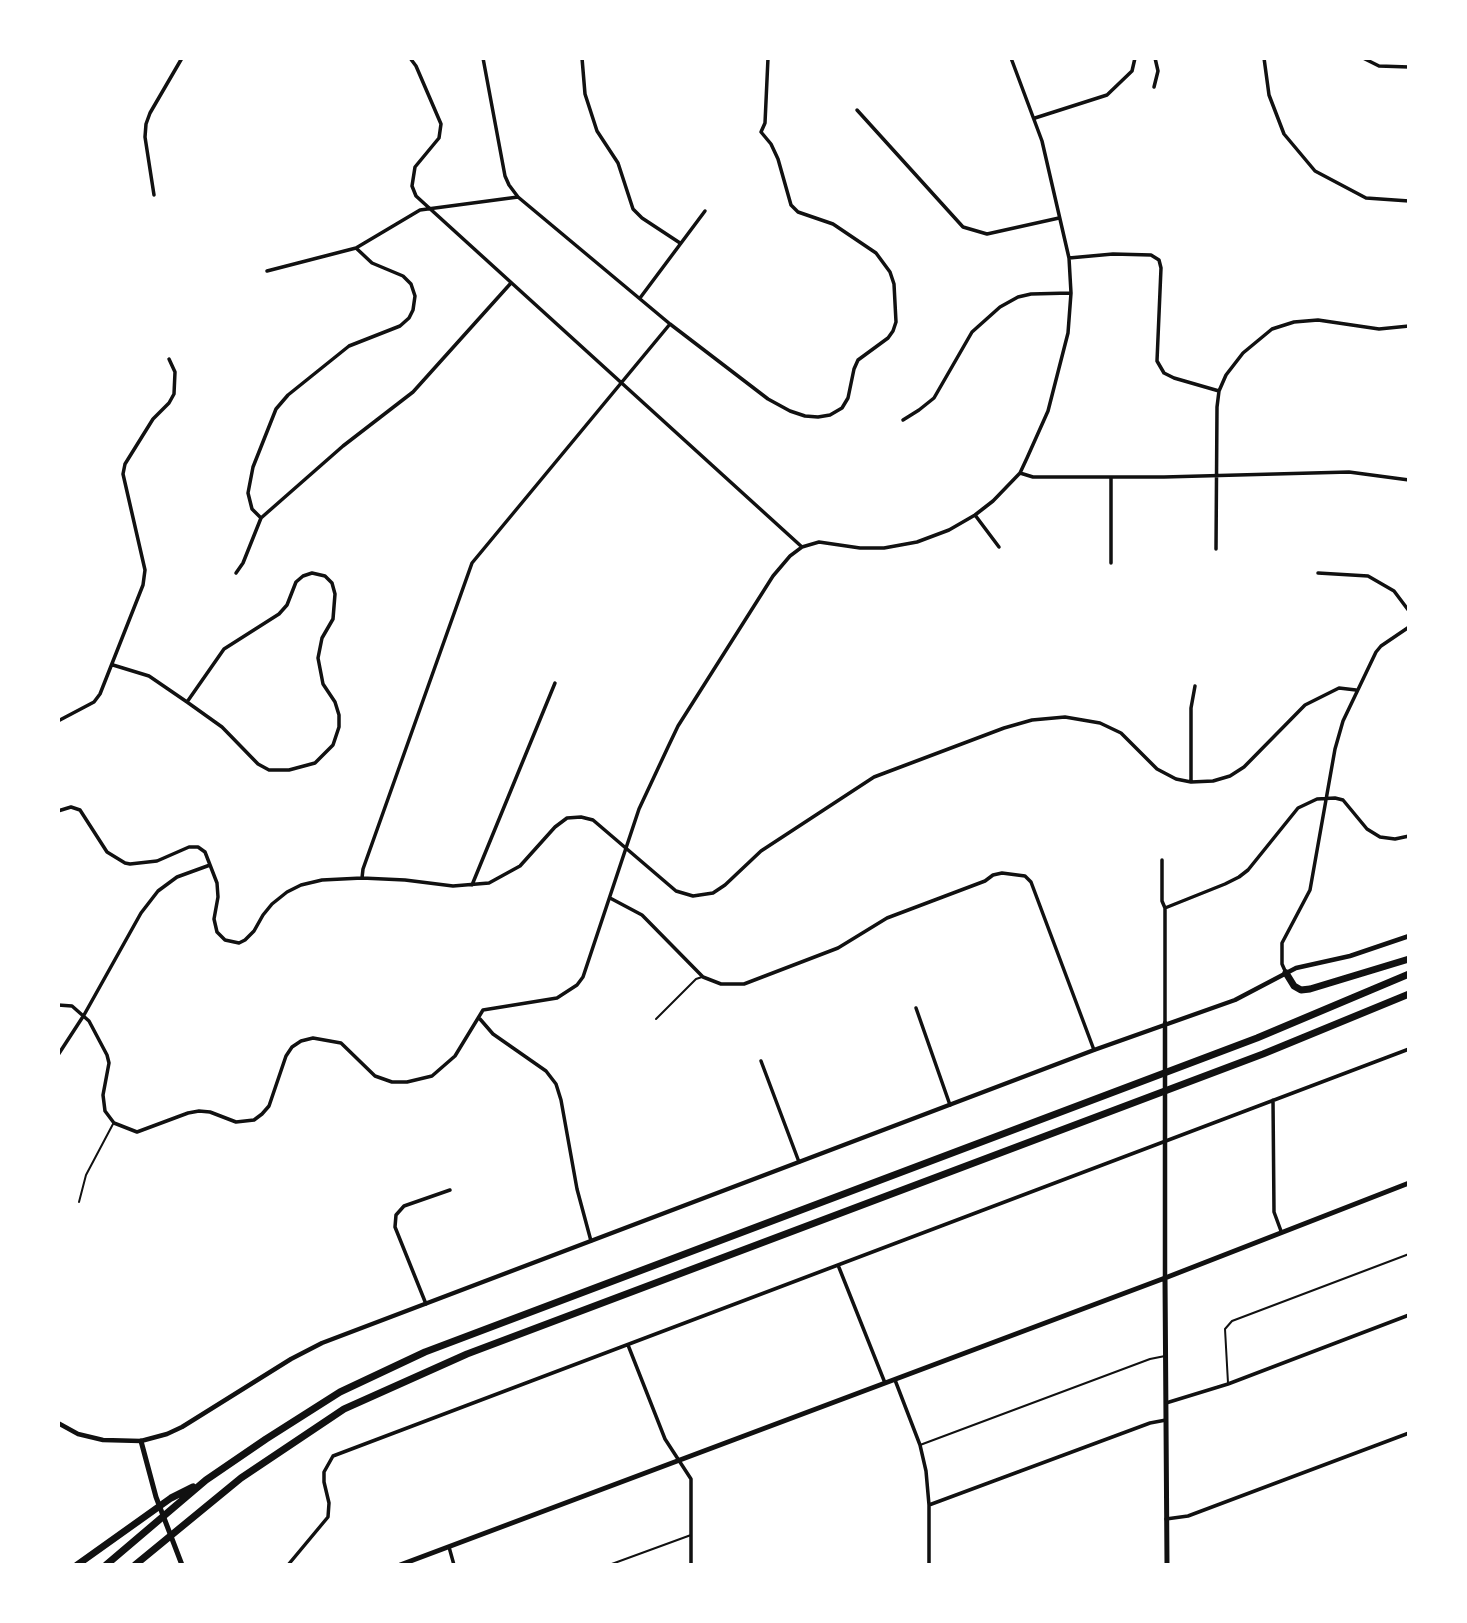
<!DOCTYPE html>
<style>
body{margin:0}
#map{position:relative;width:1467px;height:1623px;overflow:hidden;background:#fff;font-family:"Work Sans",sans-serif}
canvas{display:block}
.frame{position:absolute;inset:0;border:60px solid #fff;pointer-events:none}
</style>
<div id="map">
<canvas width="1467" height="1623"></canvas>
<div class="frame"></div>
</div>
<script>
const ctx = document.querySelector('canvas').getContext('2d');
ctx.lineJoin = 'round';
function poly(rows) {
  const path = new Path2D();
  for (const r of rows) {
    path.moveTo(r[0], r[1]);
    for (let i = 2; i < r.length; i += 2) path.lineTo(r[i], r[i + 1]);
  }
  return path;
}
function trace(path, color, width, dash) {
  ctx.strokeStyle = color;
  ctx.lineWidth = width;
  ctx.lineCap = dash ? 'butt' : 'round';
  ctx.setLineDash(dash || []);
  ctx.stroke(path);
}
trace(poly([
 [656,1019,696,979,702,977],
 [79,1202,86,1175,113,1124],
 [1228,1383,1225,1329,1232,1321,1409,1254],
 [920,1445,1150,1359,1165,1356],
 [609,1565,691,1535]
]), '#111', 2);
trace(poly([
 [410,58,416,66,441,124,439,138,415,167,412,186,416,196,802,547],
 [483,58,505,176,509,185,518,197,670,324,768,399,790,411,805,416,818,417,830,415,842,408,848,398,854,369,858,360,888,338,893,331,896,322,894,284,890,272,876,253,833,224,798,212,791,205,778,159,771,144,761,132,765,123,768,58],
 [582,58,585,94,597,131,618,163,633,209,642,218,680,243],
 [1264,58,1269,95,1284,134,1315,171,1366,198,1409,201],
 [1363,58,1379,66,1409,67],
 [1154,87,1158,71,1155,58],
 [857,110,963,227,987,234,1059,218],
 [1035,118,1107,95,1132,71,1135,58],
 [154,195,145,137,146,124,150,113,182,58],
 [1069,258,1113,254,1151,255,1159,260,1161,268,1157,361,1164,373,1174,378,1219,391],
 [267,271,356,248,420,210,518,197],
 [640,298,705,211],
 [903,420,919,410,934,398,972,332,1000,307,1018,297,1031,294,1070,293],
 [1020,473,1033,477,1164,477,1349,472,1409,480],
 [1111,477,1111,563],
 [975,515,999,547],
 [261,518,252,509,248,493,253,467,276,409,288,395,349,346,400,326,409,318,413,310,415,296,411,284,403,276,372,263,356,248],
 [1216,549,1217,407,1219,391,1226,375,1243,353,1272,329,1294,322,1318,320,1379,329,1409,326],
 [236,573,243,563,261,518,343,446,413,392,511,283],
 [1318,573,1368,576,1394,591,1409,611],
 [113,665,149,676,187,702,222,727,258,764,269,770,289,770,315,763,333,745,339,727,339,715,335,702,323,684,318,658,322,638,333,619,335,594,332,583,325,576,312,573,303,576,296,582,287,605,279,614,224,649,187,702],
 [58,721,94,702,100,694,143,585,145,570,123,474,125,464,153,419,169,403,174,394,175,372,169,359],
 [1191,782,1191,708,1195,686],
 [58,811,71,807,80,810,107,852,125,863,130,864,157,861,189,847,198,847,205,852,217,883,218,897,214,919,217,932,225,940,239,943,245,940,254,931,263,915,272,904,287,892,301,885,322,880,362,878,405,880,453,886,489,883,520,866,555,827,567,818,581,817,593,820,676,891,693,896,713,893,725,885,761,851,874,777,1004,728,1032,720,1065,717,1100,723,1121,733,1157,769,1176,779,1191,782,1213,781,1230,776,1244,767,1305,705,1339,688,1356,690],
 [1162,860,1162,901,1165,908,1165,1023],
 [362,878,363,869,472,563,670,324],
 [472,885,555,683],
 [610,898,642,915,703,977,721,984,744,984,838,948,887,918,985,881,993,875,1002,873,1025,876,1031,882,1094,1050],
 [1165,908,1225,884,1239,877,1248,870,1298,808,1317,799,1335,798,1343,800,1367,829,1380,837,1395,839,1409,836],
 [1286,973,1282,964,1282,943,1310,890,1335,749,1343,721,1376,652,1381,646,1409,627],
 [58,1005,72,1006,89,1021,107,1055,109,1063,103,1095,105,1111,114,1123,137,1132,188,1113,199,1111,210,1112,236,1122,254,1120,262,1114,269,1106,286,1056,292,1047,301,1041,313,1038,341,1043,375,1076,392,1082,407,1082,432,1076,455,1056,483,1010,557,998,577,985,583,977,639,809,668,747,678,726,773,576,790,556,802,547,819,542,860,548,884,548,917,542,949,530,975,515,993,501,1020,473,1027,458,1048,411,1068,333,1071,293,1069,258,1042,141,1011,58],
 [916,1008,950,1105],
 [480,1019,493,1034,546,1071,556,1084,561,1100,577,1189,591,1241],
 [58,1055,84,1015,141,913,158,891,177,877,210,865],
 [761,1061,799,1162],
 [1273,1100,1274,1212,1281,1231],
 [838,1265,885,1383],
 [426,1304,395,1227,396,1215,404,1206,450,1190],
 [628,1345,665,1439,691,1479,691,1565],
 [895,1380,920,1445,926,1471,929,1505,929,1565],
 [1166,1403,1228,1384,1409,1315],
 [929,1505,1150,1423,1166,1420],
 [1166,1519,1188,1516,1409,1433],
 [449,1547,454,1565],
 [288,1565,328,1517,329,1503,324,1482,324,1472,333,1456,1409,1049]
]), '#111', 3.5);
trace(poly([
 [1165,1278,1165,1023],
 [58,1423,78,1434,103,1440,141,1441,167,1434,182,1427,291,1359,322,1343,1094,1050,1235,1000,1296,968,1350,956,1409,936]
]), '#111', 4.5);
trace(poly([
 [1165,1278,1167,1565],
 [141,1441,156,1497,182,1565],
 [400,1565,1165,1278,1409,1183]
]), '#111', 5);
trace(poly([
 [1286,973,1294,986,1301,990,1310,989,1409,959],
 [77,1565,171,1498,193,1487],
 [106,1565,206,1480,266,1439,340,1392,425,1352,1257,1038,1409,974],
 [135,1565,241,1478,344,1409,467,1354,1263,1054,1409,994]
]), '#111', 7);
</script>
